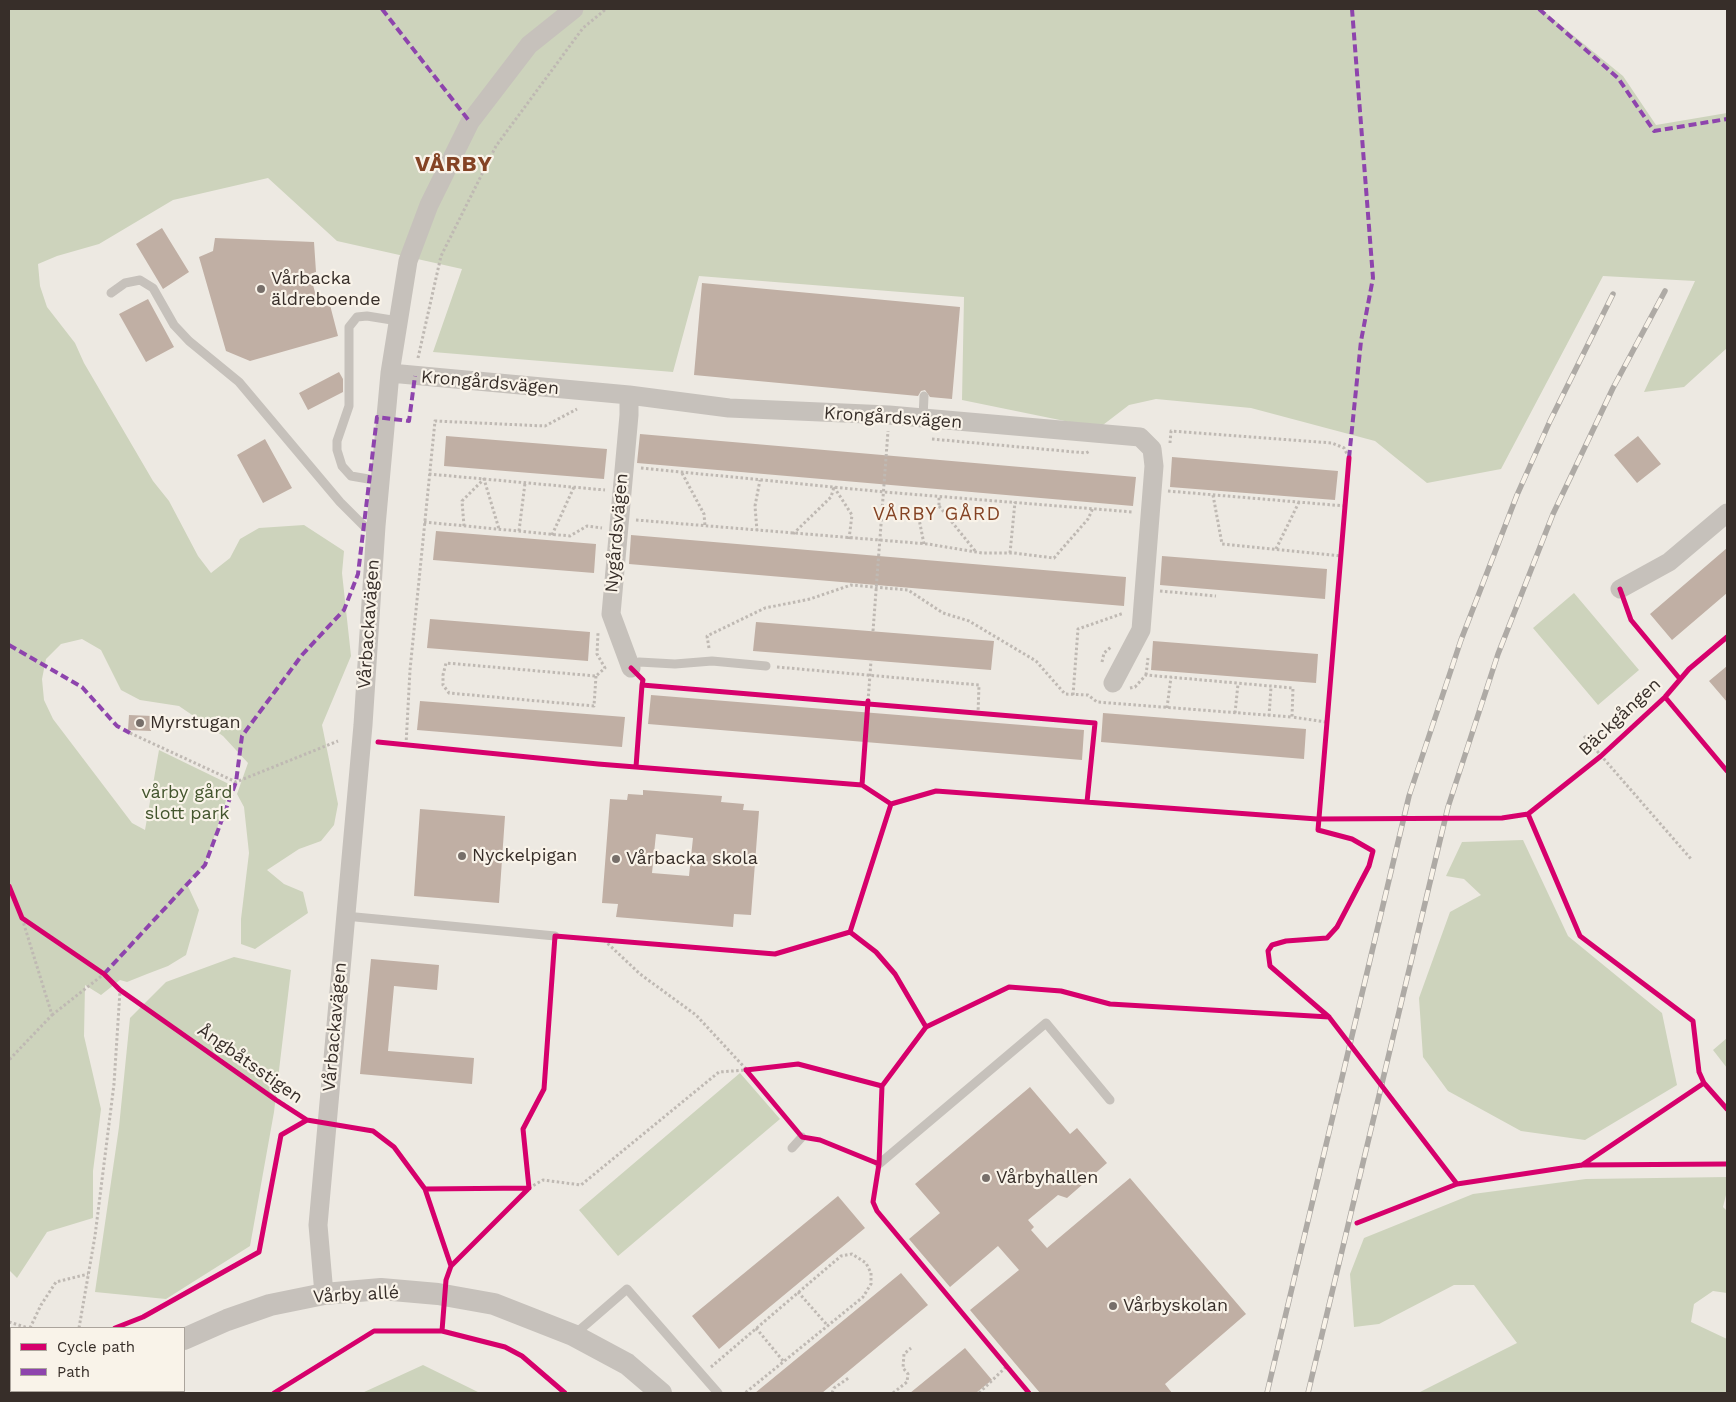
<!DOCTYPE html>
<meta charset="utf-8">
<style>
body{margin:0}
#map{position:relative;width:1736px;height:1402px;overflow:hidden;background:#ede9e2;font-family:"Work Sans",sans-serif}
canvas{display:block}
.frame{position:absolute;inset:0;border:10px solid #372e29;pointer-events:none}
.legend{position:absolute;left:10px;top:1327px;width:175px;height:65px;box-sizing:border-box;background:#f9f3e9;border:1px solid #aba49c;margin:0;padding:6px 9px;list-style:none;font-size:15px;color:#372e29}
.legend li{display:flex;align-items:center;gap:10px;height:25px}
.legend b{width:25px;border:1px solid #aba49c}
</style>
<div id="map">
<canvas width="1736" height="1402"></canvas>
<div class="frame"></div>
<ul class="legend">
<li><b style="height:6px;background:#d6006c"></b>Cycle path</li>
<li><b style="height:6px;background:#8e44ad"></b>Path</li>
</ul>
</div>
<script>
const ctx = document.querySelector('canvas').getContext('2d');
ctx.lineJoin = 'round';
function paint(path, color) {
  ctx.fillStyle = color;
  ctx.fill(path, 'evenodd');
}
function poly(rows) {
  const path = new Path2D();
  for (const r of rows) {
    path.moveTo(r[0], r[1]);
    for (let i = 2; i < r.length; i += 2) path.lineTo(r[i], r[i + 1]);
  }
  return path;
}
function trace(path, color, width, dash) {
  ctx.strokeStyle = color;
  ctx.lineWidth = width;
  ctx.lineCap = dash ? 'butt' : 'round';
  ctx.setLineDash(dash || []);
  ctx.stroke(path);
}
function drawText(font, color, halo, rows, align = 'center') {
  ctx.font = font + ' "Work Sans",sans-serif';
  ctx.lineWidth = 4.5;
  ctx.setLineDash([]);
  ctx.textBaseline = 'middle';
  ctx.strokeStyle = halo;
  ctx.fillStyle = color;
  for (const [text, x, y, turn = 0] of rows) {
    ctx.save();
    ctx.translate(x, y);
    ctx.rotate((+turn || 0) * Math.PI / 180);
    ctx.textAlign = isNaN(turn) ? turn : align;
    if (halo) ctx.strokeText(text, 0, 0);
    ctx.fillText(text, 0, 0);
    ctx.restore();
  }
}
paint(poly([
 [9,9,1541,9,1623,76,1656,125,1727,113,1727,348,1684,387,1644,392,1695,281,1603,276,1501,469,1427,483,1375,441,1251,408,1156,399,1129,405,1099,428,962,400,964,297,699,276,673,372,433,352,462,269,337,241,268,178,173,200,99,244,57,256,38,264,40,286,47,307,75,343,84,363,153,481,169,501,198,556,211,573,230,558,240,539,259,528,304,525,344,551,342,573,351,656,322,725,338,804,334,825,321,841,299,849,267,870,284,884,303,892,308,913,255,949,241,944,241,919,249,853,244,807,237,794,248,763,223,736,179,706,140,700,121,690,101,650,82,639,61,644,46,659,42,679,44,700,53,719,132,823,145,830,159,750,231,785,205,865,187,884,199,910,186,955,168,966,147,974,127,982,120,980,101,995,85,985,84,1036,101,1109,93,1171,93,1218,47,1232,17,1278,9,1270],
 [1574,593,1639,670,1598,705,1533,628],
 [1523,840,1568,936,1662,1013,1677,1085,1585,1140,1521,1131,1448,1091,1423,1057,1419,998,1450,912,1481,895,1464,879,1446,876,1462,842],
 [234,957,291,970,274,1112,250,1246,166,1299,95,1292,119,1127,130,1018,166,982],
 [1727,1038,1727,1068,1713,1050],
 [740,1073,780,1119,618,1256,579,1210],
 [1727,1177,1727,1191,1723,1207,1727,1211,1727,1293,1713,1291,1694,1304,1691,1322,1727,1339,1727,1393,1418,1393,1517,1343,1474,1285,1454,1285,1379,1324,1354,1327,1350,1274,1364,1238,1473,1194,1586,1179],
 [423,1365,480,1393,362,1393]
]), '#cdd3bc');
paint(poly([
 [162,228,189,272,163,289,136,244],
 [215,238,314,242,316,272,310,274,319,307,330,305,338,336,250,361,226,351,199,257,213,251],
 [702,283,960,307,952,399,930,397,925,390,921,391,918,396,694,375],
 [148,299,174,347,146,362,119,314],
 [339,372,343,379,343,392,308,410,299,393],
 [640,434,1136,477,1133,506,637,463],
 [446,436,607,449,604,479,444,466],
 [1638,436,1661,464,1637,483,1614,455],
 [265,439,292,488,263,503,237,455],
 [1172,457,1338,471,1335,500,1170,487],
 [436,531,596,544,594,573,433,560],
 [631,535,1126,577,1124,606,629,564],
 [1727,548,1727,593,1672,640,1650,614],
 [1162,556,1327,569,1325,599,1160,585],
 [430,619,590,632,588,661,427,648],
 [756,622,994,641,991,670,753,651],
 [1153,641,1318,654,1316,683,1151,670],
 [1727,666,1727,702,1709,681],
 [651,695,1084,730,1082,760,648,724],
 [420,701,625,717,622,747,417,730],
 [1103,713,1306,729,1304,759,1101,742],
 [129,715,152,716,151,731,128,730],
 [643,790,722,796,721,802,744,804,743,810,759,811,751,915,734,914,733,927,616,917,618,904,602,903,610,799,627,800,628,794,643,795],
 [656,834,693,838,689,876,652,873],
 [420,809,505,816,499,903,414,896],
 [371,959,439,965,437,990,394,986,388,1051,474,1058,472,1084,360,1074],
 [1030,1087,1070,1134,1077,1128,1107,1163,1067,1198,1058,1195,1028,1220,1034,1227,1031,1230,1047,1248,1130,1178,1246,1314,1165,1384,1172,1393,1040,1393,970,1310,1019,1270,998,1246,950,1287,909,1239,940,1213,915,1184],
 [838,1196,865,1228,719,1349,692,1316],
 [901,1273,928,1305,822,1393,755,1393],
 [965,1348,992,1380,976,1393,910,1393]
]), '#c0afa4');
trace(poly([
 [418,358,441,256,496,146,583,28,606,9],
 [932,439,1086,453,1090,451],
 [1170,443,1171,431,1332,443,1344,448,1349,458],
 [641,468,884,492,1133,512],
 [682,473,704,514,705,526],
 [429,474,605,490],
 [834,487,852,515,849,539],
 [1168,491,1345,506],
 [1213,495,1222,544,1341,556],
 [939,506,976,552],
 [636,520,928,544,982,553,1014,553,1054,558,1088,519,1093,508],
 [424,522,570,536,587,526,602,528],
 [464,526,462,501,484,479,499,529],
 [519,531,525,483],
 [757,531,755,506,760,480],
 [793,534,831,497,834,487],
 [552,535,574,487],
 [924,544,919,519,939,506,939,496],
 [1276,549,1299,502],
 [1010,553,1015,502],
 [1160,591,1216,596],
 [873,631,888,431],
 [709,648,707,636,765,608,810,599,851,585,908,590,943,613,969,621,1036,661,1065,694,1088,695,1097,702,1292,717],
 [1102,662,1104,653,1111,647],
 [777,667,979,685,978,714],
 [1146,675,1148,658],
 [596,676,594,706,449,693,443,685,443,675,446,663,596,676,605,668,597,654,598,633],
 [1130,688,1135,687,1146,675,1293,688,1292,717,1326,722],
 [1073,695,1078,629,1124,613],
 [868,701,871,661],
 [1167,708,1171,677],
 [1235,713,1238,684],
 [1269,716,1271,687],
 [130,733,236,782,338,741],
 [1584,736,1691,859],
 [406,745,410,670,435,421,545,426,577,409],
 [9,886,22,918,52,1015,9,1060],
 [22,918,104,974,120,990,307,1120],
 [604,940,640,974,696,1015,746,1069],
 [52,1015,104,974],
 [529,1188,543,1180,581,1185,719,1072,746,1070],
 [798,1292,828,1326],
 [9,1322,28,1328],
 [30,1328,41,1305,56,1282,88,1274],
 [79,1328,95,1236,114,1084,120,991],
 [756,1328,784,1362],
 [9,1350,11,1351],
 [711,1367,841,1256,852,1254,866,1263,871,1273,871,1284,863,1297,745,1393],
 [832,1393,834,1388,850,1377],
 [893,1393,907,1382,908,1374,903,1368,904,1354,911,1348],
 [979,1393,1006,1367]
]), '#bfb9b3', 3, [2.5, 2.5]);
trace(poly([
 [111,293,125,283,140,280,153,288,174,325,189,341,239,382,340,502,365,527,376,526],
 [923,418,924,396],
 [380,481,351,476,342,466,337,450,337,441,349,406,349,327,357,317,367,316,398,321],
 [631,668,639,662,675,664,712,661,766,666],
 [345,916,555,936],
 [792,1148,802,1137],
 [879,1164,1046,1023,1110,1100],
 [575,1334,627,1289,718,1393],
 [17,1392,18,1393]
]), '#c6c1bb', 9);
trace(poly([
 [390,373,629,395,729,408,889,415,1140,437,1152,449,1154,466,1141,630,1113,683],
 [629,395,629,415,611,614,631,668],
 [1620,589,1669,562,1727,513],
 [324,1294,318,1225,363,725,376,526,390,373,408,261,429,205,470,122,529,45,574,9]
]), '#c6c1bb', 19);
trace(poly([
 [184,1339,227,1320,270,1305,324,1294,381,1289,438,1294,494,1304,573,1335,627,1364,661,1393],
 [107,1393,110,1391]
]), '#c6c1bb', 22);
const rail = poly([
 [1267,1393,1409,796,1461,640,1517,495,1550,421,1613,294],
 [1308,1393,1448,807,1498,654,1553,514,1613,388,1665,291]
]);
trace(rail, '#aeaaa5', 5.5);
trace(rail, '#f9f3e9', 4, [11]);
trace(poly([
 [382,9,470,122],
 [1539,9,1618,78,1654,131,1727,119],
 [1349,458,1361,341,1373,278,1352,9],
 [9,645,82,687,117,726,130,733],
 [104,974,205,865,236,782,242,736,302,655,344,610,358,574,377,417,409,421,415,376]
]), '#8e44ad', 4, [8, 4]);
trace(poly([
 [1349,458,1318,830,1352,839,1373,851,1369,866,1337,927,1327,938,1286,941,1272,945,1268,951,1270,966,1329,1017,1457,1184],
 [1620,589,1631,620,1680,679],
 [631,668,643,680,642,685,1095,723,1087,802],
 [1665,697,1727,771],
 [378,742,598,764,862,785,891,804],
 [636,767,642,685],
 [862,785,868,701],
 [1528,814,1601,756,1665,697,1689,669,1727,637],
 [9,886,22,918,104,974,120,990,276,1100,307,1120,373,1131,394,1147,425,1189,451,1266],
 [850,932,876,952,895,974,926,1027],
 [746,1070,798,1064,882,1086,926,1027,1009,987,1061,991,1110,1004,1329,1017],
 [746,1070,802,1137,820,1140,879,1164],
 [882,1086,879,1164,873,1202,877,1211,1029,1393],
 [1582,1165,1704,1083],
 [529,1188,523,1129,544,1089,555,936,775,954,850,932,891,804,936,791,1317,819,1502,818,1528,814,1580,936,1693,1021,1699,1072,1704,1083,1727,1109],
 [425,1189,529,1188],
 [1357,1223,1457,1184,1582,1165,1727,1164],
 [115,1328,143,1317,259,1252,281,1135,307,1120],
 [442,1331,446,1280,451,1266,529,1188],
 [274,1393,374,1331,442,1331,505,1347,522,1356,565,1393]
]), '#d6006c', 5);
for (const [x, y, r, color] of [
 [261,289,5,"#776f6a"],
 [140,723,5,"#776f6a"],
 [462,856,5,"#776f6a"],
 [616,859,5,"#776f6a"],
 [986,1178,5,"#776f6a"],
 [1113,1306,5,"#776f6a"]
]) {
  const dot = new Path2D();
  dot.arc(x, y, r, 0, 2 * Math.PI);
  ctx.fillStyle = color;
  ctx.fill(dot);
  trace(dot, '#f9f3e9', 2);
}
drawText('18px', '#372e29', '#f9f3e9', [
 ["Vårbacka",271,279],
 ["äldreboende",271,300],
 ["Myrstugan",150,723],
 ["Nyckelpigan",472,856],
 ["Vårbacka skola",626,859],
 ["Vårbyhallen",996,1178],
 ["Vårbyskolan",1123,1306]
], 'left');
drawText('18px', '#372e29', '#f9f3e9', [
 ["Krongårdsvägen",490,383,5],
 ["Krongårdsvägen",893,418,4],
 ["Nygårdsvägen",617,533,-85],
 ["Vårbackavägen",369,624,-86],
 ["Bäckgången",1620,717,-43],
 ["Vårbackavägen",335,1027,-85],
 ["Ångbåtsstigen",250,1064,35],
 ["Vårby allé",356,1295,-3]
]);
drawText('18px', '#43552d', '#f9f3e9', [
 ["vårby gård",187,793],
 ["slott park",187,814]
]);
ctx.letterSpacing = '1px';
drawText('19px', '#844324', '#f9f3e9', [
 ["VÅRBY GÅRD",937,514]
]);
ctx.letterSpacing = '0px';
ctx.letterSpacing = '1px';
drawText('bold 22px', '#844324', '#f9f3e9', [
 ["VÅRBY",454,165]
]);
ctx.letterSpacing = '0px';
</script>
